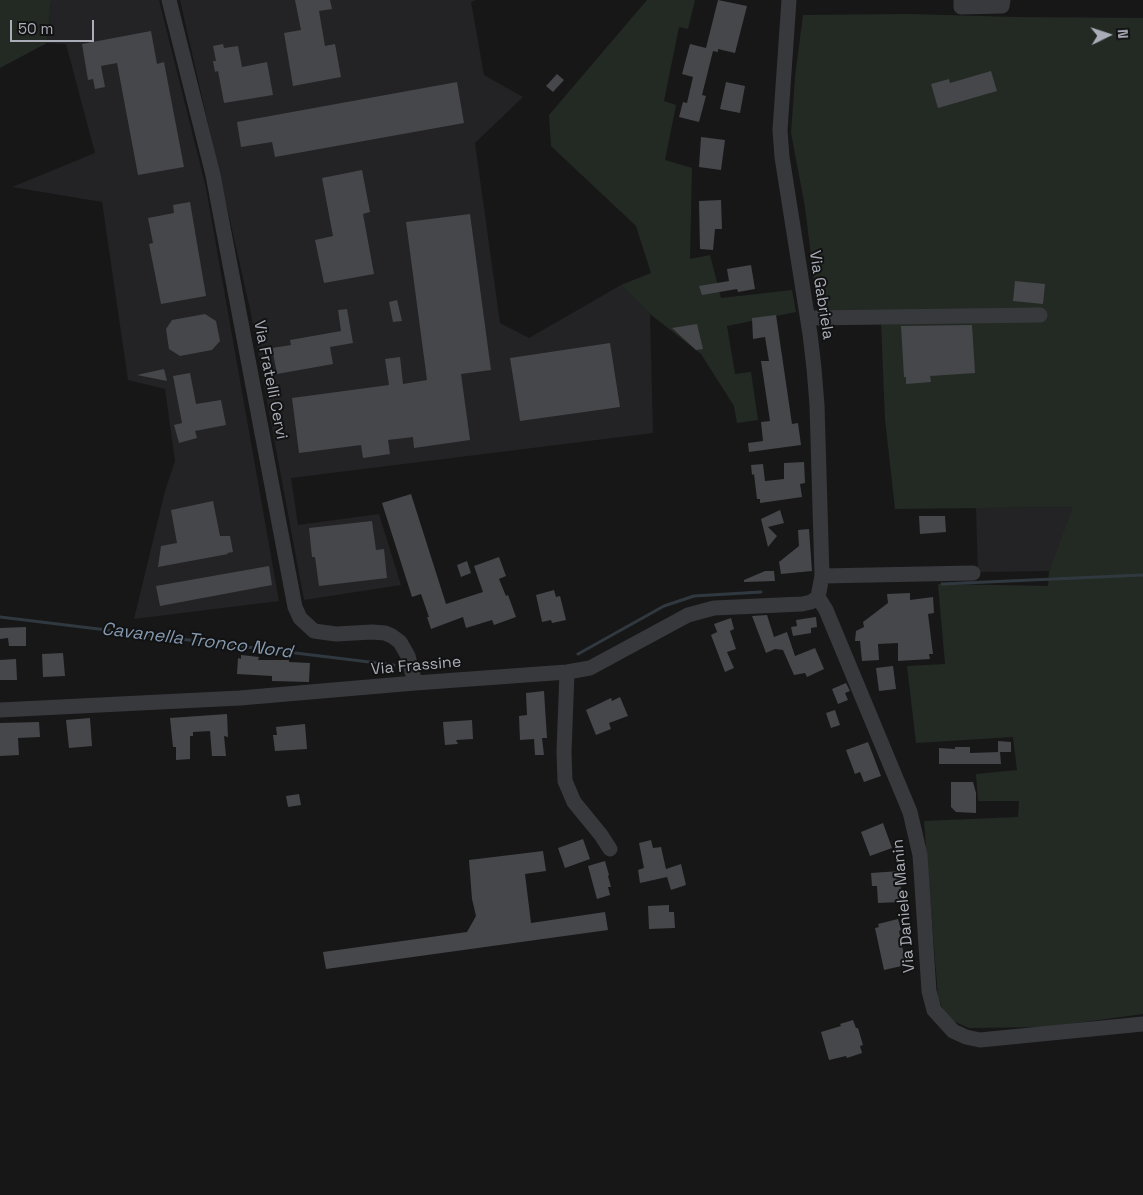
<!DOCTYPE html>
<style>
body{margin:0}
#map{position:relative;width:1143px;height:1195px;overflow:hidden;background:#171718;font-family:"Space Grotesk",sans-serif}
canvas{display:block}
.north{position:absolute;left:1083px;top:10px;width:50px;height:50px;-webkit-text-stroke:4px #121213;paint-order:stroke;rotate:86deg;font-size:14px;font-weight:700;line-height:20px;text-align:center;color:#aaadb7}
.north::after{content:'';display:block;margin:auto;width:18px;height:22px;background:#aaadb7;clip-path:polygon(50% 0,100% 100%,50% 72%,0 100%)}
.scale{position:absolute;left:10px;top:20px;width:84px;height:22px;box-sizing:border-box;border:2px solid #aaadb7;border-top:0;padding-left:6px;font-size:15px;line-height:18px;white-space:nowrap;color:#aaadb7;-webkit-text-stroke:4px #121213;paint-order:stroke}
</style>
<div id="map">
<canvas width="1143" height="1195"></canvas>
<div class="north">N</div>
<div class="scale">50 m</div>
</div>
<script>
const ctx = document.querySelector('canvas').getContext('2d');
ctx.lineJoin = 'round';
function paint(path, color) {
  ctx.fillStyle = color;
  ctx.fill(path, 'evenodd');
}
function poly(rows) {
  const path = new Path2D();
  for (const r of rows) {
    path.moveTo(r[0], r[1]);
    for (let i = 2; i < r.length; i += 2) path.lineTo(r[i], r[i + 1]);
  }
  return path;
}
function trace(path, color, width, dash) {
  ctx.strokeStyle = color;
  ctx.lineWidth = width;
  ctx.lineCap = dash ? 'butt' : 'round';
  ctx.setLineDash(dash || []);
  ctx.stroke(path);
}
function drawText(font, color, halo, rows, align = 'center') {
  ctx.font = font + ' "Space Grotesk",sans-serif';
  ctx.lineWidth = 4;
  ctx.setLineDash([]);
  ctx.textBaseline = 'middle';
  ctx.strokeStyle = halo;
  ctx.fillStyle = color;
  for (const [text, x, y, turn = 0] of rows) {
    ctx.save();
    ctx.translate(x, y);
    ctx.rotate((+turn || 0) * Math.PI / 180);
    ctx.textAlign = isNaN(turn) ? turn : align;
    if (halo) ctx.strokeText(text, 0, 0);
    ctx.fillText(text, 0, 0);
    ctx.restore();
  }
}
paint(poly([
 [51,0,159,0,206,188,279,601,134,619,165,491,175,461,165,389,128,380,102,202,12,187,95,153,66,44,47,43],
 [180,0,476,0,471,2,484,75,523,97,475,143,500,323,529,338,621,285,650,314,653,433,291,478,298,525,379,514,401,585,304,600,250,309],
 [1074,507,1049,571,978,572,976,508]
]), '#232325');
paint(poly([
 [0,0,51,0,47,43,0,68],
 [647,0,695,0,688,29,679,27,664,101,676,105,665,160,692,168,690,259,710,255,721,298,792,290,796,312,727,326,735,374,751,372,758,420,737,423,734,406,701,354,650,314,621,285,651,273,636,226,551,146,549,115],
 [910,14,1014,17,1143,18,1143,1014,1047,1027,969,1028,946,1018,938,997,924,821,1018,817,1019,801,978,801,976,774,1017,770,1013,737,916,743,907,666,945,664,938,584,1048,586,1049,571,1073,507,895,509,885,419,881,322,819,321,805,207,791,133,795,77,803,15]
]), '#232a24');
trace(poly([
 [942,584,1143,575],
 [0,617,394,665],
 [578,654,664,606,694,596,761,592]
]), '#313940', 3);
paint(poly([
 [295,0,330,0,332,9,319,11,325,46,335,44,341,77,293,86,284,33,301,30],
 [718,0,747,6,735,53,718,49,718,52,713,51,702,95,706,96,699,122,679,117,683,102,687,103,693,77,682,74,690,44,706,48],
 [151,31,157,64,164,62,184,167,138,175,117,63,101,66,105,87,95,89,93,79,88,80,82,44],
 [223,44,224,48,238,46,242,67,267,62,273,95,224,103,218,71,215,72,213,61,216,61,213,46],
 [991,71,997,91,938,108,931,84,949,79,950,83],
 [557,74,564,80,553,92,546,86],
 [457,82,464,123,275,157,272,142,241,147,237,122],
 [726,82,745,86,740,113,720,109],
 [701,137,725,140,721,170,699,167],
 [362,170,370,212,363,214,374,274,324,283,315,240,333,236,322,178],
 [721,200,722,229,715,229,713,250,700,249,699,201],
 [190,202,206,296,161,304,149,244,153,243,148,218,174,213,173,205],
 [470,214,491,370,461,374,470,440,414,448,413,437,388,440,390,454,363,458,361,445,299,453,292,398,389,385,385,359,400,357,403,384,427,380,406,222],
 [751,265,755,289,738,292,737,289,702,295,699,286,729,281,727,269],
 [1015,281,1045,284,1043,304,1013,301],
 [397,300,402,321,393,322,389,302],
 [347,309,353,343,330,347,333,364,277,374,272,348,291,345,290,340,341,331,338,310],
 [205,314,216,321,220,341,212,350,180,356,169,349,166,329,172,320],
 [776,315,792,424,798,423,801,445,749,452,748,443,763,441,761,422,770,421,761,361,769,361,765,337,753,339,752,318],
 [697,324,703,349,696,350,672,328],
 [972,325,975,373,930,376,931,382,906,384,906,377,904,377,901,326],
 [610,343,620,407,520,421,510,358],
 [164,369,167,381,137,375],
 [190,373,196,404,221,400,226,425,195,431,197,438,179,443,174,425,182,423,173,376],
 [804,462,805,483,800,484,802,497,760,503,760,499,757,499,754,474,752,475,751,465,763,464,765,481,784,479,784,463],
 [411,494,446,604,483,592,474,566,499,557,506,576,499,579,506,596,508,595,516,617,494,625,492,620,466,628,463,617,431,629,427,617,429,617,421,594,412,597,382,503],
 [213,501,220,536,230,536,233,552,227,553,228,554,158,567,161,546,177,543,171,510],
 [780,510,784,523,768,527,777,536,768,547,761,519],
 [919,516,945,516,946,532,920,534],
 [372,521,376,550,384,549,387,578,319,586,315,557,312,557,309,528],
 [809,529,812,571,781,574,779,562,799,546,798,530],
 [467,561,471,573,461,577,457,565],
 [269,566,272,585,160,606,156,586],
 [765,571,774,571,775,581,744,582,744,580],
 [554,590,556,597,560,596,566,620,552,623,551,620,542,622,536,595],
 [910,593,910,600,933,597,934,613,928,614,933,654,929,654,930,659,898,661,898,643,878,644,879,660,862,661,860,641,855,641,856,631,864,627,863,622,888,603,887,594],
 [767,615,774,637,787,632,795,656,815,648,824,669,807,677,805,673,794,675,783,650,775,649,766,653,752,616],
 [816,617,817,627,811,628,811,633,793,636,791,627,797,626,796,620],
 [731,618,734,629,730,631,736,649,727,652,734,668,725,672,711,635,717,632,718,634,714,624],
 [26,627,26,646,9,646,8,638,0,639,0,628],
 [63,653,65,676,43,677,42,654],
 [241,655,259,657,258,660,289,660,289,662,310,663,309,682,272,681,272,676,237,674,238,658,241,659],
 [16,659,17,680,0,680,0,660],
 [893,666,896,689,879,691,876,668],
 [846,683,850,691,845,693,848,700,838,704,832,689],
 [544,691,547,738,542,738,544,755,535,755,534,739,520,740,519,716,527,715,526,693],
 [620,697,628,716,609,723,611,729,596,735,586,710,611,698,612,701],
 [835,710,840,725,831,728,826,713],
 [227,714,228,737,224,736,226,756,212,756,210,731,193,732,193,736,190,736,190,759,176,760,176,747,173,747,170,718],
 [90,718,92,746,69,748,66,720],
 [472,720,473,739,456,740,458,744,445,745,443,722],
 [39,722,40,737,18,738,19,755,0,756,0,723],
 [305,724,307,749,275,751,273,735,277,735,276,727],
 [998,741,1011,742,1011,752,998,752],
 [868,742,881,776,864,782,860,772,855,774,846,750],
 [955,747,970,747,970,753,1000,752,1001,764,939,764,939,748,955,749],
 [951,782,973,782,976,793,976,813,956,812,951,807],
 [299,794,301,805,288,807,286,796],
 [883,823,892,848,870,856,861,832],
 [583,839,590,859,565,868,558,848],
 [651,840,653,848,661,847,666,869,681,864,686,885,671,890,667,877,640,883,638,870,644,868,639,843],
 [543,851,546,871,525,874,531,923,605,912,608,930,326,969,323,952,467,932,476,916,472,899,469,860],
 [605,861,609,875,608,876,611,887,608,887,610,895,597,899,588,866],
 [900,871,901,889,899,889,900,902,878,903,877,886,872,886,871,873],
 [669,905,669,912,674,912,675,928,649,929,648,906],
 [898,919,901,930,899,931,906,965,884,970,875,928,879,927,878,924],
 [853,1020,856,1028,858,1028,863,1045,860,1046,862,1053,847,1058,846,1056,829,1060,821,1032,841,1026,840,1024]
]), '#46474b');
trace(poly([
 [169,0,213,175,295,607,300,618,314,631,336,634,372,632,385,633,392,636,400,642,408,656,415,683],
 [789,0,780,130,782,157,810,334,814,368,817,405,822,576,818,597],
 [961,0,961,7,1002,6,1003,0],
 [808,318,1040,315],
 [822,576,973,573],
 [818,597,826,610,910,812,920,855,929,991,934,1010,953,1031,966,1037,980,1040,1143,1024],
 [567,672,564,752,565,781,574,802,601,835,610,849],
 [0,710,240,698,415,683,567,672,590,668,688,615,714,608,802,604,811,602,818,597]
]), '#38393d', 15);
drawText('16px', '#aaadb7', '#121213', [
 ["Via Gabriela",821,295,81],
 ["Via Fratelli Cervi",270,380,79],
 ["Via Frassine",416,666,-5],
 ["Via Daniele Manin",904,906,-95]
]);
drawText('italic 18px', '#8499af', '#121213', [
 ["Cavanella Tronco Nord",197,641,7]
]);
</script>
